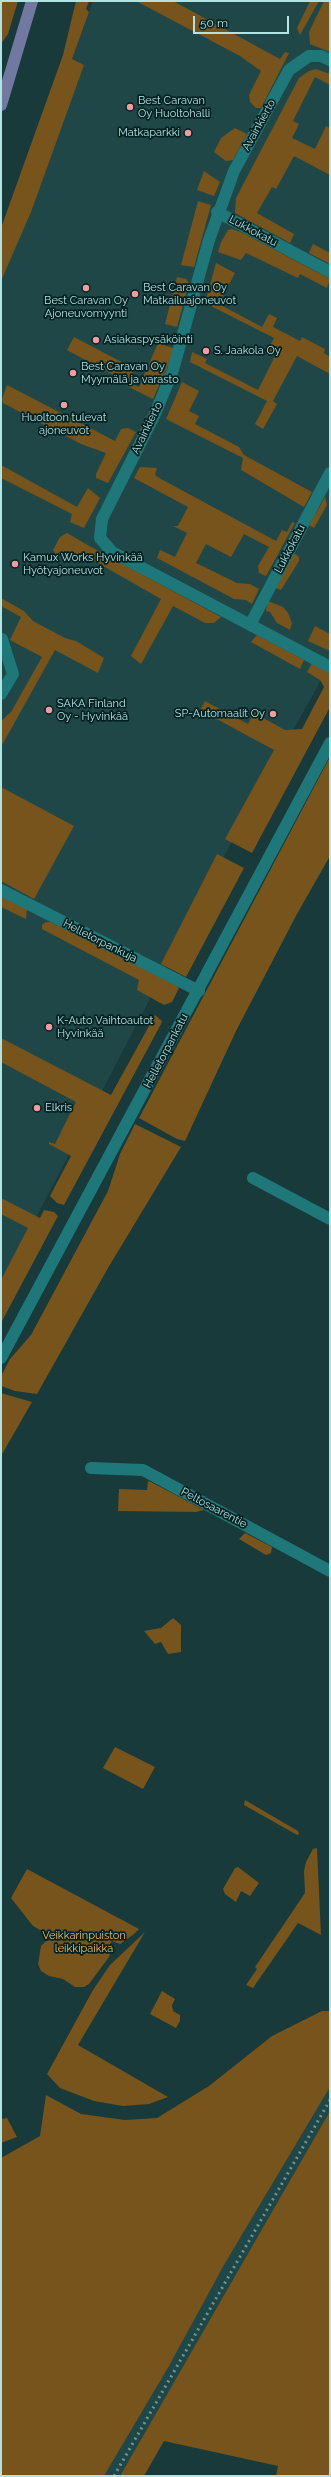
<!DOCTYPE html>
<meta charset="utf-8">
<style>
body{margin:0}
#map{position:relative;width:331px;height:2477px;overflow:hidden;background:#183a3a;font-family:Raleway,sans-serif}
canvas{display:block}
.frame{position:absolute;inset:0;border:2px solid #b2e3e3;pointer-events:none}
.scale{position:absolute;left:193px;top:16px;width:96px;height:18px;box-sizing:border-box;border:2px solid #b2e3e3;border-top:0;padding-left:5px;font-size:12px;line-height:14px;white-space:nowrap;color:#b2e3e3;-webkit-text-stroke:3px #002121;paint-order:stroke}
</style>
<div id="map">
<canvas width="331" height="2477"></canvas>
<div class="frame"></div>
<div class="scale">50 m</div>
</div>
<script>
const ctx = document.querySelector('canvas').getContext('2d');
ctx.lineJoin = 'round';
function paint(path, color) {
  ctx.fillStyle = color;
  ctx.fill(path, 'evenodd');
}
function poly(rows) {
  const path = new Path2D();
  for (const r of rows) {
    path.moveTo(r[0], r[1]);
    for (let i = 2; i < r.length; i += 2) path.lineTo(r[i], r[i + 1]);
  }
  return path;
}
function trace(path, color, width, dash) {
  ctx.strokeStyle = color;
  ctx.lineWidth = width;
  ctx.lineCap = dash ? 'butt' : 'round';
  ctx.setLineDash(dash || []);
  ctx.stroke(path);
}
function drawText(font, color, halo, rows, align = 'center') {
  ctx.font = font + ' Raleway,sans-serif';
  ctx.lineWidth = 3.5;
  ctx.setLineDash([]);
  ctx.textBaseline = 'middle';
  ctx.strokeStyle = halo;
  ctx.fillStyle = color;
  for (const [text, x, y, turn = 0] of rows) {
    ctx.save();
    ctx.translate(x, y);
    ctx.rotate((+turn || 0) * Math.PI / 180);
    ctx.textAlign = isNaN(turn) ? turn : align;
    if (halo) ctx.strokeText(text, 0, 0);
    ctx.fillText(text, 0, 0);
    ctx.restore();
  }
}
paint(poly([
 [93,1,330,1,330,664,243,820,1,1285,1,254],
 [330,2087,330,2111,120,2476,104,2476,169,2366,224,2265]
]), '#204747');
paint(poly([
 [1,1,18,1,8,34,1,44],
 [76,1,89,1,86,9,89,12,72,59,84,65,31,212,1,281,1,228,63,55],
 [136,1,173,1,280,59,285,52,289,53,261,108,256,108,250,102,249,95,261,71,240,56],
 [310,1,319,1,300,35,297,28],
 [324,1,330,1,330,52,310,44,309,32],
 [316,69,330,74,330,85,315,77,293,121,299,124,292,138,315,149,326,126,330,128,330,175,294,156,276,189,272,187,257,213,294,234,290,243,235,213,236,198,299,78,309,71],
 [235,128,247,134,233,160,226,161,214,152,221,138],
 [204,171,220,182,214,196,197,190],
 [198,201,211,205,194,267,181,265],
 [232,229,243,233,330,279,327,288,300,274,298,278,246,253,241,260,218,252,221,242,228,230],
 [313,244,330,253,330,264,309,253],
 [216,263,235,273,219,304,262,327,269,314,277,318,273,327,300,341,302,337,325,349,324,353,330,357,330,374,297,356,273,401,277,404,263,429,255,424,267,401,190,362,192,352,207,359,205,363,258,390,275,356,267,351,274,338,205,303],
 [177,277,186,279,189,283,177,327,165,324],
 [74,337,135,369,129,383,139,387,158,343,173,348,170,361,153,399,127,386,128,383,67,350],
 [182,382,199,391,189,411,199,416,195,424,239,447,244,455,312,492,304,507,241,470,243,458,166,419],
 [7,385,115,441,121,429,128,428,136,432,108,483,96,478,96,474,106,453,81,444,3,403,2,399],
 [1,465,77,507,88,488,100,498,84,528,70,522,72,514,1,478],
 [140,467,157,468,155,475,161,479,276,541,282,530,287,532,292,522,295,523,266,576,259,573,258,566,269,547,244,534,231,557,206,544,196,563,237,583,250,584,259,589,252,604,246,600,234,599,157,558,160,550,175,557,187,533,173,526,178,526,188,507,134,478],
 [325,497,327,505,314,528,309,525],
 [67,533,91,547,221,617,214,623,205,623,173,606,141,664,131,656,161,599,84,555,67,560,56,554,53,550,60,537],
 [294,553,299,557,299,561,281,590,275,588],
 [1,598,24,611,33,621,65,638,76,641,104,658,98,673,55,650,1,747,1,721,11,712,42,657,10,640,21,617,1,606],
 [268,601,283,607,288,613,292,623,290,630,277,623,270,612,266,611],
 [315,626,330,634,330,651,308,641],
 [257,635,304,660,300,669,251,642],
 [312,663,330,673,330,707,252,853,225,839,274,750,200,710,205,701,248,724,254,713,285,730,302,729,324,687,320,680,307,672],
 [330,757,330,856,297,914,237,1029,185,1141,177,1139,139,1118],
 [1,787,74,826,34,899,1,881],
 [217,854,244,868,186,977,161,964],
 [1,896,27,909,26,919,1,907],
 [46,922,50,922,172,982,179,988,172,1002,164,1005,137,990,139,980,42,929,42,925],
 [155,1015,162,1021,161,1024,64,1205,57,1203,50,1196,71,1156,49,1144,49,1142,55,1144,76,1102,1,1062,1,1038,111,1095],
 [135,1124,181,1147,108,1268,37,1394,15,1391,1,1386,1,1376,10,1359,31,1335,108,1191,120,1154],
 [1,1198,40,1218,44,1210,54,1212,58,1216,1,1323,1,1280,28,1228,1,1214],
 [1,1393,32,1402,1,1456],
 [148,1481,151,1482,204,1510,196,1512,118,1511,119,1489,147,1490],
 [245,1533,272,1547,271,1553,266,1555,239,1539],
 [173,1618,181,1625,181,1652,168,1654,161,1642,155,1644,144,1631,161,1628],
 [115,1747,155,1767,143,1789,103,1768],
 [245,1800,298,1831,299,1834,297,1835,244,1805],
 [317,1848,321,1935,298,1923,253,1988,246,1985,257,1969,255,1967,305,1893,304,1871,306,1862,313,1849],
 [238,1867,259,1883,250,1896,241,1891,236,1902,225,1894,223,1889,235,1868],
 [27,1869,139,1929,134,1934,120,1944,112,1941,108,1947,111,1950,109,1957,89,1984,84,1987,75,1987,63,1979,49,1976,41,1971,38,1964,41,1946,46,1941,59,1939,63,1933,40,1930,33,1926,11,1898],
 [145,1932,78,2045,168,2097,149,2104,123,2106,94,2101,60,2088,47,2074,93,1990,110,1965],
 [162,1991,175,1999,172,2005,173,2011,180,2015,180,2021,176,2028,150,2014],
 [322,2011,330,2011,330,2087,224,2265,169,2366,104,2476,1,2476,1,2158,40,2136,46,2095,81,2114,125,2120,157,2118,209,2086,272,2036],
 [330,2111,330,2476,276,2476,278,2466,164,2441,144,2476,120,2476],
 [7,2118,17,2137,1,2143,1,2119]
]), '#76541b');
trace(poly([
 [330,60,321,56,309,56,289,70,234,171,209,240,173,370,155,414,102,519,100,538,112,552,330,667],
 [217,212,330,272],
 [250,625,330,473],
 [1,694,13,674,2,639],
 [1,890,199,991],
 [253,1178,330,1219],
 [1,1358,330,743],
 [91,1468,143,1470,330,1571]
]), '#1e7778', 12);
trace(poly([
 [1,105,32,1]
]), '#7279a1', 12);
trace(poly([
 [114,2476,330,2100]
]), '#6c9696', 3, [2, 4]);
for (const [x, y, r, color] of [
 [130,107,4,"#f49b9f"],
 [188,133,4,"#f49b9f"],
 [86,288,4,"#f49b9f"],
 [135,294,4,"#f49b9f"],
 [96,340,4,"#f49b9f"],
 [206,351,4,"#f49b9f"],
 [73,373,4,"#f49b9f"],
 [64,405,4,"#f49b9f"],
 [15,564,4,"#f49b9f"],
 [49,710,4,"#f49b9f"],
 [273,714,4,"#f49b9f"],
 [49,1027,4,"#f49b9f"],
 [37,1108,4,"#f49b9f"]
]) {
  const dot = new Path2D();
  dot.arc(x, y, r, 0, 2 * Math.PI);
  ctx.fillStyle = color;
  ctx.fill(dot);
  trace(dot, '#002121', 1.5);
}
drawText('11px', '#b2e3e3', '#002121', [
 ["Best Caravan",138,101],
 ["Oy Huoltohalli",138,114],
 ["Matkaparkki",180,133,"right"],
 ["Best Caravan Oy",143,288],
 ["Matkailuajoneuvot",143,301],
 ["Best Caravan Oy",86,301,"center"],
 ["Ajoneuvomyynti",86,314,"center"],
 ["Asiakaspysäköinti",104,340],
 ["S. Jaakola Oy",214,351],
 ["Best Caravan Oy",81,367],
 ["Myymälä ja varasto",81,380],
 ["Huoltoon tulevat",64,418,"center"],
 ["ajoneuvot",64,431,"center"],
 ["Kamux Works Hyvinkää",23,558],
 ["Hyötyajoneuvot",23,571],
 ["SAKA Finland",57,704],
 ["Oy - Hyvinkää",57,717],
 ["SP-Automaalit Oy",265,714,"right"],
 ["K-Auto Vaihtoautot",57,1021],
 ["Hyvinkää",57,1034],
 ["Elkris",45,1108]
], 'left');
drawText('11px', '#b2e3e3', '#002121', [
 ["Avainkierto",259,125,-61],
 ["Lukkokatu",253,231,28],
 ["Avainkierto",147,428,-64],
 ["Lukkokatu",290,549,-62],
 ["Helletorpankuja",100,941,27],
 ["Helletorpankatu",166,1051,-62],
 ["Peltosaarentie",214,1508,28]
]);
drawText('11px', '#f8bb5d', '#002121', [
 ["Veikkarinpuiston",84,1936],
 ["leikkipaikka",84,1949]
]);
</script>
